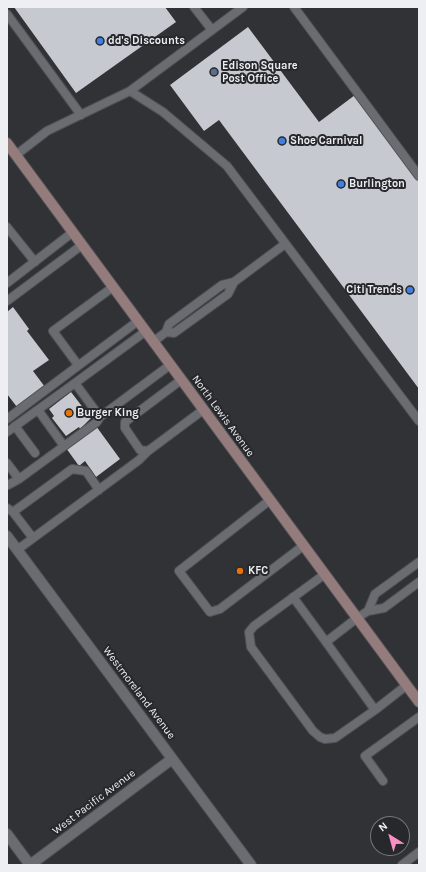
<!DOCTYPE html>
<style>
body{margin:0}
#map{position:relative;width:426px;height:872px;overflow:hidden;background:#303236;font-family:Karla,sans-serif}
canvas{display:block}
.frame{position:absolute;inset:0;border:8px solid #eeeff2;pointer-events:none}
.north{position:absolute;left:370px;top:816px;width:40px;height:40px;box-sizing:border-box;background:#26282c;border:1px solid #76787b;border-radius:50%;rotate:323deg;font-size:11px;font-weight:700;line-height:16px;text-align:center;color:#eeeff2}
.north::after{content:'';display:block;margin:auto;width:14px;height:18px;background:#fc8fc1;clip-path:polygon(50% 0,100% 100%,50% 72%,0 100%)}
</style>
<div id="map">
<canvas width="426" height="872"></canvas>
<div class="frame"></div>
<div class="north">N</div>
</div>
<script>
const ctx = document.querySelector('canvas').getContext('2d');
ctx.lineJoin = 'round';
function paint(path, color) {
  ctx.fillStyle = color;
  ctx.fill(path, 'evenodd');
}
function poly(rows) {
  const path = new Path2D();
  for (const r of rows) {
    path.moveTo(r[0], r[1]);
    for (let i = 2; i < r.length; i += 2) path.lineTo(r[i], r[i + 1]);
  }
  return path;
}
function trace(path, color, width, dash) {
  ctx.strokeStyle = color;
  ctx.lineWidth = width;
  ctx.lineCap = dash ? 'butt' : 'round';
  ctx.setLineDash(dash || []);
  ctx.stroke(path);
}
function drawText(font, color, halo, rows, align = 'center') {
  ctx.font = font + ' Karla,sans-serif';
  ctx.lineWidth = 4;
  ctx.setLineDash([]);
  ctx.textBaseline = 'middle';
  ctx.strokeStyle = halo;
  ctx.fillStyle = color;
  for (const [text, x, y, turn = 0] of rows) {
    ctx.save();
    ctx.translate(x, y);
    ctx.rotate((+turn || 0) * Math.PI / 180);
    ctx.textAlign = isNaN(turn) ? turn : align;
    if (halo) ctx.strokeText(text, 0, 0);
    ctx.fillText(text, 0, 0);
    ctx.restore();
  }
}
paint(poly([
 [14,7,165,7,176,22,76,93],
 [248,27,319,122,355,95,419,181,419,389,219,120,204,131,170,85],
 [13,307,29,329,27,331,49,360,33,371,45,387,17,407,7,394,7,312],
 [71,392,91,418,80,429,79,427,66,436,52,418,54,416,49,409],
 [96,426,120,459,96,477,85,461,79,466,66,448]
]), '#c6c9cf');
const lane = poly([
 [194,7,212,30],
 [294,7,419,176],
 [7,14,81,115],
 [130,91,243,7],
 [16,155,47,131,130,91,163,112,227,166,419,421],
 [7,227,35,262],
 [7,283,73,232],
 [7,301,82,245],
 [146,331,75,383,100,417,170,365],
 [166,332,174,333,228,294,234,282],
 [153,342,166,332,169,324,222,285,234,282,285,244],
 [78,365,53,331,113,287],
 [181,380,125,422,125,428,140,450,148,451,203,410],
 [38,410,64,446],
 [7,419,138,321],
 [15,426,35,453],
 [7,432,75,383],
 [7,463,19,479],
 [7,484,8,485,19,479,97,422,100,417],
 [270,500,179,571,210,612,220,609,303,546],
 [7,508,13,512,33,538],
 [13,512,72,469,86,471,99,490],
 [17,550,139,460,148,451],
 [325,574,254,626,249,632,251,647,313,731,320,737,325,739,335,738,375,710],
 [293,597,326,642],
 [368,611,375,594,419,562],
 [407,685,375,710,326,642,357,618,368,611,384,608,419,582],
 [383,781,365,756,419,717],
 [402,865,419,852]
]);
const street = poly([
 [7,536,251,865],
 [7,834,30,865],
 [30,865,172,759]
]);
const secondary = poly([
 [7,143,419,702]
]);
trace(lane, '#505155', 10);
trace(street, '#505155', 12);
trace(secondary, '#505155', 12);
trace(lane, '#6a6c71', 8);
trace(street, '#6a6c71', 10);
trace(secondary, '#957c7c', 10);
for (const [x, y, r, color] of [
 [100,41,4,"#3f7fe0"],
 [214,72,4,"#5c6f8a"],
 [282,141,4,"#3f7fe0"],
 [341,184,4,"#3f7fe0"],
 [410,290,4,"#3f7fe0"],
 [69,413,4,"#e8710a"],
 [240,571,4,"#e8710a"]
]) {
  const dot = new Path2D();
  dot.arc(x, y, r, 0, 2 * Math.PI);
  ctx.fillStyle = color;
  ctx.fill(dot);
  trace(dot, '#26282c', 1.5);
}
drawText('bold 11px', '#eeeff2', '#26282c', [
 ["dd's Discounts",108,41],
 ["Edison Square",222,66],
 ["Post Office",222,79],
 ["Shoe Carnival",290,141],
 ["Burlington",349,184],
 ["Citi Trends",402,290,"right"],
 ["Burger King",77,413],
 ["KFC",248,571]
], 'left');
drawText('11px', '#eeeff2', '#26282c', [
 ["North Lewis Avenue",223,416,54],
 ["Westmoreland Avenue",139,693,53],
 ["West Pacific Avenue",94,802,-37]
]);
</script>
